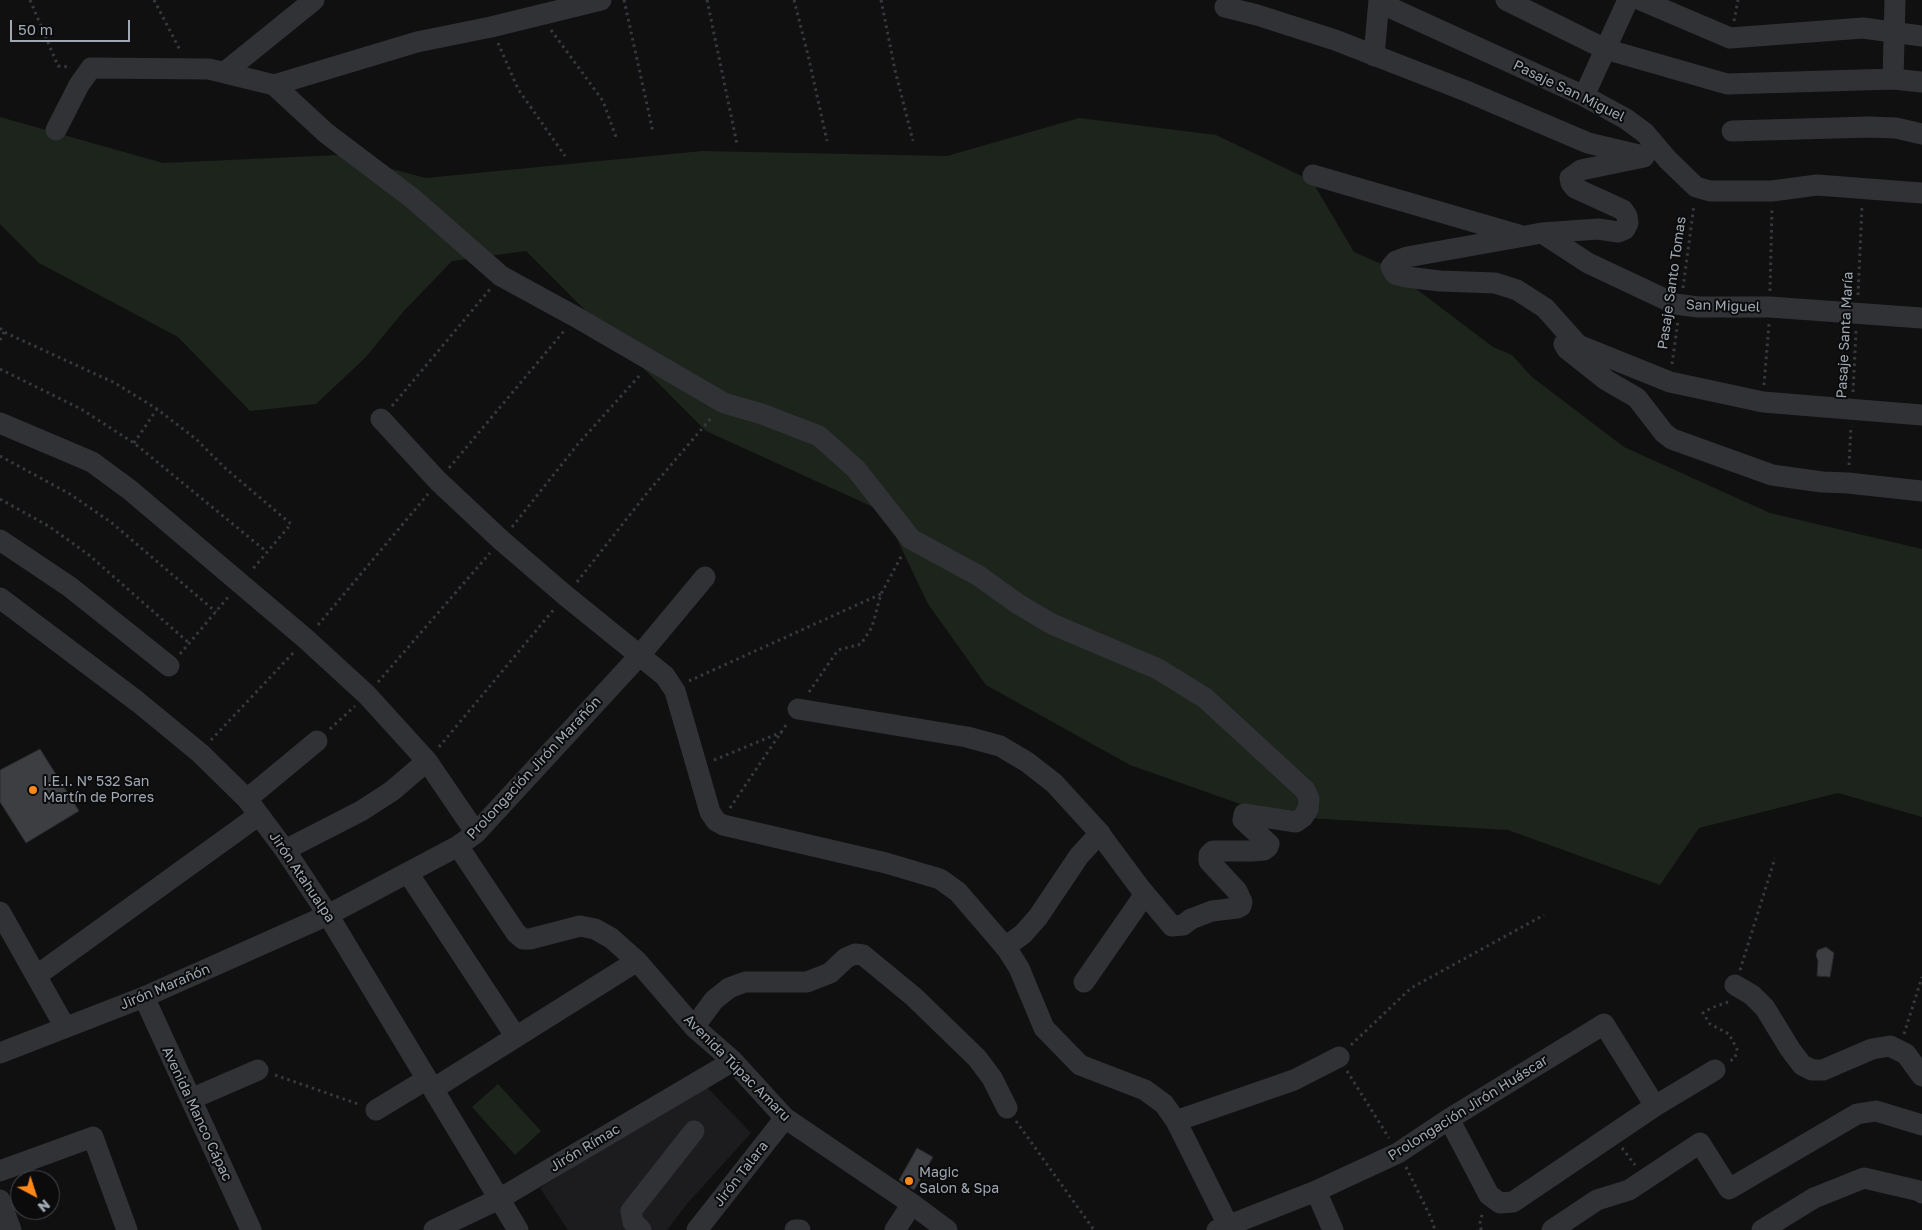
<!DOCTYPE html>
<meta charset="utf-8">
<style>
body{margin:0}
#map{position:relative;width:1922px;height:1230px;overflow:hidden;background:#101011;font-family:"Golos Text",sans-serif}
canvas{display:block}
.north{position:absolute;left:10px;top:1170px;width:50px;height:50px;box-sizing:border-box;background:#0b0b0c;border:1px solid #474a4f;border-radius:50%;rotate:140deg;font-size:14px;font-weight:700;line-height:20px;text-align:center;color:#a0a9b3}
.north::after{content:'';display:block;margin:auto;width:18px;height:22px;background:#ff881a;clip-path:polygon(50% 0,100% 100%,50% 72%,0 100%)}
.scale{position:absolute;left:10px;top:20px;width:120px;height:22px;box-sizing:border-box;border:2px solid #a0a9b3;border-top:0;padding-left:6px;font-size:15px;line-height:18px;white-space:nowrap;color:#a0a9b3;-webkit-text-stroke:4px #0b0b0c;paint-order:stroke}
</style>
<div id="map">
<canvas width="1922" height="1230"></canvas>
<div class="north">N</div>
<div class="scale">50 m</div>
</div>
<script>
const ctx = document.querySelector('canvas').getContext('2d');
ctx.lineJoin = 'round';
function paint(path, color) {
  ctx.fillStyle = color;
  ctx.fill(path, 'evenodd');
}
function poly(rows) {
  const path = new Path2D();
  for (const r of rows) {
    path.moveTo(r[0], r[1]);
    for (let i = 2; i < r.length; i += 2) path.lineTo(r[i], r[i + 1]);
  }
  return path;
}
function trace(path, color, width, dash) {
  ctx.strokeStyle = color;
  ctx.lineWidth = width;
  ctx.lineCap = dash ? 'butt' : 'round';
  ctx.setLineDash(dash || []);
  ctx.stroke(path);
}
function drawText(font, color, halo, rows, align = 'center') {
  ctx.font = font + ' "Golos Text",sans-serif';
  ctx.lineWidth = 4;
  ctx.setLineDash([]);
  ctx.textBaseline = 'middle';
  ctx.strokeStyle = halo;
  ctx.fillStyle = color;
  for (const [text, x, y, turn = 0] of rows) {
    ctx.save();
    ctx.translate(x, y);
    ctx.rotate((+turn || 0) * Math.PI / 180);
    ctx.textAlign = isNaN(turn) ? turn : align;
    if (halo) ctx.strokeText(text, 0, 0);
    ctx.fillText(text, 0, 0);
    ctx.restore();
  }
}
paint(poly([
 [704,1084,751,1133,687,1204,667,1230,568,1230,540,1188]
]), '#1c1c1e');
paint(poly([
 [0,117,163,163,339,155,426,178,702,151,947,156,1079,118,1216,135,1312,181,1354,252,1386,266,1493,347,1512,355,1532,377,1624,447,1770,513,1922,549,1922,817,1838,793,1699,828,1660,885,1508,830,1274,816,1130,765,986,685,928,604,884,512,706,431,526,251,452,261,403,312,365,358,316,404,250,411,178,337,39,263,0,224],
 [498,1084,541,1131,515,1155,472,1107]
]), '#1c241c');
const building = poly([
 [40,749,79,811,26,843,0,802,0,770,40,749],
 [1826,947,1834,953,1830,977,1817,976,1818,961,1816,955,1818,950,1826,947],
 [917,1148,933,1157,914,1190,899,1180,917,1148]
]);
paint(building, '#3c3e41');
trace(building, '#292a2d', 1);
trace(poly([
 [30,0,58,66,71,67],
 [154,0,181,52],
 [624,0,653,132],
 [707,0,737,144],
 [794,0,808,55,827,141],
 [881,0,895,70,913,141],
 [1734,21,1738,0],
 [551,30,603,101,616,137],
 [498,43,518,89,565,156],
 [1683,288,1694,205],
 [1770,291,1772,207],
 [1858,295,1862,206],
 [0,328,4,332,115,383,157,409,196,439,225,468,291,524,251,571],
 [0,340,4,332],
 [1672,364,1678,321],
 [0,369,81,409,134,443,267,552],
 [1764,385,1769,324],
 [1853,392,1856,331],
 [392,406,491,288],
 [134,443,157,409],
 [0,456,70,494,112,523,216,612],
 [1849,465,1851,426],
 [449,468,564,331],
 [0,499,50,527,89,555,189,643],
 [512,527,578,444,640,375],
 [577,582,647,493,712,417],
 [318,625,428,494],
 [180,654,229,596],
 [689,681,881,594],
 [378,682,490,553],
 [809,692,838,650,861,644,872,627,881,594,902,555],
 [330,729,355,706],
 [211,740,294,652],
 [439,747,555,608],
 [714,760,782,732],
 [730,808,788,722],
 [1740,970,1775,858],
 [1728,1002,1711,1008,1703,1013,1710,1024,1729,1034,1737,1049,1735,1058,1730,1061],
 [1904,1034,1922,977],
 [1351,1045,1411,988,1544,915],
 [1347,1071,1389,1138],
 [275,1075,361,1105],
 [1016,1121,1094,1230],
 [1622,1148,1635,1165],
 [1406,1167,1431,1218,1435,1230],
 [1481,1230,1480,1221,1483,1212]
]), '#363a3e', 3, [2.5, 4]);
trace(poly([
 [1506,0,1605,49,1727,84,1893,79,1922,82],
 [1641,0,1730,38,1863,28,1922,36],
 [1380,3,1584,96,1626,119,1645,133,1668,160,1696,187,1710,191,1772,191,1817,185,1922,193],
 [1225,7,1257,15,1335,40,1466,91,1588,143,1639,155],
 [1374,56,1379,0],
 [225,72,314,0],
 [1893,79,1895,0],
 [274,85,417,42,491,27,601,0],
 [1584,96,1628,0],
 [56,130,79,85,91,68,209,69,274,85,326,133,412,198,501,276,576,317,724,403,762,414,819,436,856,469,911,539,979,576,1018,604,1052,624,1158,669,1205,698,1305,790,1309,799,1308,809,1303,817,1296,822,1244,814,1243,820,1269,844,1268,847,1264,850,1252,851,1213,851,1209,855,1209,861,1237,891,1242,902,1241,906,1237,908,1212,911,1191,919,1183,925,1172,926,1140,888,1097,830,1054,783,1027,762,1000,746,967,737,798,709],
 [1732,131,1869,127,1896,128,1922,134],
 [1644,157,1581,170,1570,178,1571,183,1575,188,1623,210,1627,216,1628,223,1625,229,1618,232,1598,229,1542,233,1407,257,1396,261,1391,267,1395,274,1406,277,1440,281,1495,283,1517,290,1545,308,1578,345,1670,382,1763,402,1922,415],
 [1313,175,1519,235],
 [1542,233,1588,263,1675,304,1698,307,1770,307,1922,318],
 [1564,344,1567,349,1606,380,1637,398,1664,433,1672,439,1772,475,1822,482,1848,483,1922,491],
 [381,419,438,481,501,540,566,596,665,676,675,691,710,812,716,821,723,825,886,863,940,879,958,892,1007,949,1019,968,1044,1028,1080,1065,1145,1090,1164,1104,1176,1121,1228,1225],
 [0,423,92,462,130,490,306,639,367,695,427,761,476,833],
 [0,540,70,587,169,666],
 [0,598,138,702,200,753,247,799,285,850,328,915,518,1230],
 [247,799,317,741],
 [458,846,516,933,523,939,530,939,580,926,595,929,611,938,637,961,694,1027,733,1061,785,1118,912,1204,947,1230],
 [285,850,361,811,392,791,427,761],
 [408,873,516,1037],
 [0,912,65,1027],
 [1005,947,1023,934,1038,917,1079,856,1100,833],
 [36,976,259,815],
 [1084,982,1145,894],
 [1735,985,1752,995,1765,1008,1790,1049,1802,1065,1812,1070,1823,1070,1872,1049,1890,1046,1906,1054,1922,1076],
 [144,997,251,1230],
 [694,1027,714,1000,729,988,745,982,807,982,830,973,846,958,855,954,863,955,914,997,977,1058,992,1078,1007,1108],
 [0,1053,144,997,328,915,458,846,476,833,640,655,705,577],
 [433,1089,637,961],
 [191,1099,258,1070],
 [376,1110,427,1079],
 [1449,1119,1489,1195,1500,1203,1513,1202,1655,1106,1715,1070],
 [1176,1121,1294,1080,1339,1057],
 [0,1171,93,1137,127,1230],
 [1316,1191,1333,1230],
 [0,1200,11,1230],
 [434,1230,499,1199,733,1061],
 [641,1230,633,1222,631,1211,694,1131],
 [697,1230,785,1118],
 [795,1230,800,1230],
 [895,1230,912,1204],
 [1217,1230,1316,1191,1398,1153,1449,1119,1604,1024,1655,1106],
 [1552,1230,1597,1200,1629,1190,1700,1143,1729,1189,1857,1114,1876,1111,1922,1125],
 [1762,1230,1814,1198,1864,1178,1920,1191,1922,1193]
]), '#303236', 21);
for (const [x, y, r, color] of [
 [33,790,5,"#ff881a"],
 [909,1181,5,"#ff881a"]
]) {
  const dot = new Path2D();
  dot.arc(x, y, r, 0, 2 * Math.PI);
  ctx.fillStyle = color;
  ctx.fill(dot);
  trace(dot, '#0b0b0c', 2);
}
drawText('14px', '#a0a9b3', '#0b0b0c', [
 ["Pasaje San Miguel",1569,91,26],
 ["Pasaje Santo Tomas",1672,283,-82],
 ["San Miguel",1723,306,2],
 ["Pasaje Santa María",1845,335,-87],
 ["Prolongación Jirón Marañón",534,768,-47],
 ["Jirón Atahualpa",302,877,56],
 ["Jirón Marañón",165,987,-23],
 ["Avenida Túpac Amaru",737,1068,45],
 ["Prolongación Jirón Huáscar",1468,1108,-32],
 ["Avenida Manco Cápac",197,1114,65],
 ["Jirón Rímac",585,1148,-31],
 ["Jirón Talara",741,1174,-52]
]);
drawText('14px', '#a0a9b3', '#0b0b0c', [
 ["I.E.I. N° 532 San",43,782],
 ["Martín de Porres",43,798],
 ["Magic",919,1173],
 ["Salon & Spa",919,1189]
], 'left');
</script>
